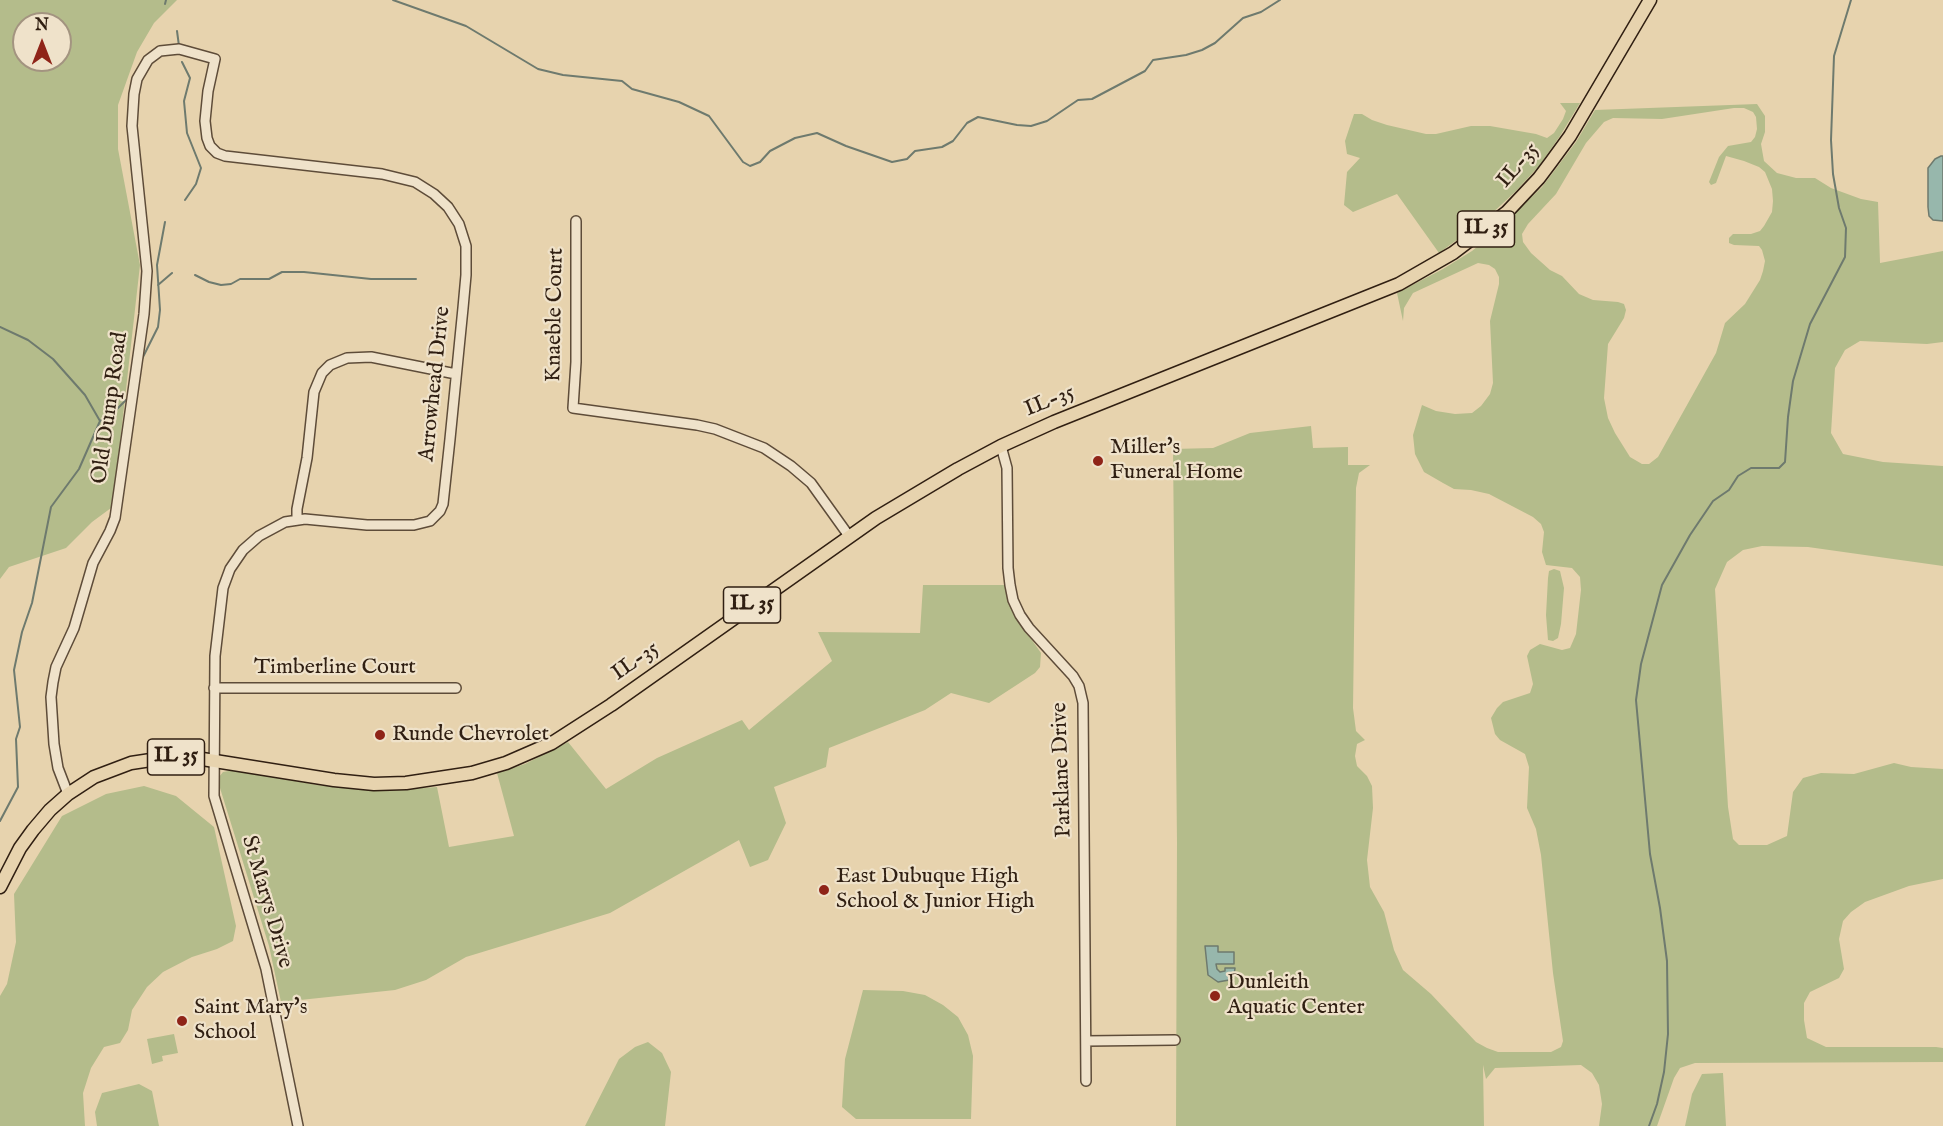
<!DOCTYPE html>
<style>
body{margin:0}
#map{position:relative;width:1943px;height:1126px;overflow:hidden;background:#e7d3ae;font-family:"IM FELL English",serif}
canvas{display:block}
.north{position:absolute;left:12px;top:12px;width:60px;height:60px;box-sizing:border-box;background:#efe2ca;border:2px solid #a39480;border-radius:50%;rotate:0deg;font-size:16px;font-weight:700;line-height:24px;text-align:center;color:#301f12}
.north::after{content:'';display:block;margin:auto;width:21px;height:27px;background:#8f2418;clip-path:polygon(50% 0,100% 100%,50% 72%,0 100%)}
</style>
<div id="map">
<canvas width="1943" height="1126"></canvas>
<div class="north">N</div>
</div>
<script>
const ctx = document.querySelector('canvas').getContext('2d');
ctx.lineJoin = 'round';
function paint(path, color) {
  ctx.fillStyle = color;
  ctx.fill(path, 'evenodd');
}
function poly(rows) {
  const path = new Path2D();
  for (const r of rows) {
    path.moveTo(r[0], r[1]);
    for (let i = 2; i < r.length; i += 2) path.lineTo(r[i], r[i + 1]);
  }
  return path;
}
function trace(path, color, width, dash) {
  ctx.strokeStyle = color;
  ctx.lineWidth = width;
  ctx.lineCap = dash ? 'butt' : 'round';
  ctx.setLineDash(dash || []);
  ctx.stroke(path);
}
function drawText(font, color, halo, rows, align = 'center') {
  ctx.font = font + ' "IM FELL English",serif';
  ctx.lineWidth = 4.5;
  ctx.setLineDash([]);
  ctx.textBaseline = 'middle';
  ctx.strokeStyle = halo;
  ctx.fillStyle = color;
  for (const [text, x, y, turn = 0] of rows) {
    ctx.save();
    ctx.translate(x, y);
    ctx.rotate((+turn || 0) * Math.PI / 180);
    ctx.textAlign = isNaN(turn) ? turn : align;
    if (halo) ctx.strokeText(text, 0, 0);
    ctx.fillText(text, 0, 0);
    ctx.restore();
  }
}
paint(poly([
 [0,0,177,0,154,23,137,52,118,105,118,149,140,265,117,469,111,508,92,522,66,548,9,567,0,579],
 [24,24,60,24,60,60,24,60],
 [1560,103,1580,103,1560,136,1539,166,1515,192,1487,218,1439,253,1397,194,1353,212,1344,205,1347,172,1360,158,1347,154,1345,141,1354,114,1362,114,1372,120,1387,125,1426,134,1436,134,1471,126,1490,126,1536,134,1547,138,1554,133,1563,119,1566,111],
 [1757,104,1765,116,1765,132,1761,144,1764,161,1777,173,1796,178,1815,178,1831,188,1861,199,1878,202,1880,263,1943,251,1943,342,1927,344,1860,341,1845,350,1835,368,1831,433,1843,454,1883,462,1943,466,1943,566,1808,547,1762,546,1743,550,1727,562,1715,589,1728,807,1733,839,1739,845,1767,845,1787,836,1793,792,1803,778,1821,773,1854,774,1894,763,1911,767,1943,769,1943,879,1909,886,1865,902,1851,912,1843,921,1839,939,1844,969,1839,978,1810,992,1804,1003,1804,1020,1807,1038,1826,1047,1936,1047,1943,1048,1943,1062,1695,1063,1680,1068,1674,1078,1657,1126,1599,1126,1602,1104,1599,1085,1592,1073,1581,1065,1495,1068,1486,1079,1483,1065,1484,1126,1176,1126,1177,843,1173,449,1213,448,1250,433,1311,426,1313,448,1348,447,1348,465,1370,465,1359,473,1356,488,1353,708,1356,731,1365,740,1357,744,1355,756,1357,766,1367,776,1372,786,1373,808,1367,860,1370,887,1384,912,1394,950,1403,970,1431,994,1476,1042,1487,1048,1498,1052,1551,1052,1561,1047,1563,1041,1553,973,1541,855,1536,829,1527,808,1529,767,1525,754,1500,740,1495,734,1491,718,1497,708,1503,702,1530,693,1533,684,1527,656,1530,650,1540,644,1562,650,1570,648,1576,634,1581,590,1580,577,1572,568,1546,565,1542,552,1544,532,1541,524,1533,517,1489,494,1471,490,1454,489,1443,483,1424,472,1415,454,1413,435,1422,405,1436,411,1455,414,1472,413,1481,406,1490,394,1493,383,1490,321,1499,284,1499,277,1495,269,1489,265,1478,263,1413,293,1404,308,1403,321,1397,293,1443,269,1472,251,1495,232,1542,187,1576,142,1595,110],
 [1734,108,1744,108,1753,112,1756,117,1757,129,1755,137,1751,142,1728,146,1719,157,1709,182,1711,185,1716,183,1726,156,1744,161,1759,167,1765,172,1772,189,1773,201,1772,212,1764,226,1760,231,1751,234,1733,234,1729,238,1729,243,1734,245,1759,246,1762,250,1765,261,1763,271,1760,280,1745,304,1725,323,1716,353,1658,457,1649,464,1642,464,1630,457,1615,433,1608,418,1604,398,1608,344,1624,318,1626,310,1624,304,1618,302,1593,300,1579,294,1562,276,1550,270,1531,253,1523,242,1522,234,1528,224,1556,194,1586,143,1604,122,1613,118,1662,119],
 [1554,569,1560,571,1564,588,1561,624,1558,638,1553,641,1548,640,1546,615,1548,578,1549,571],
 [923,585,1005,585,1008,601,1015,616,1041,653,1040,667,1035,673,989,703,951,693,925,710,829,748,826,767,774,787,786,823,768,860,750,867,739,840,610,913,466,957,426,980,395,990,281,1002,269,946,220,788,219,777,223,772,234,770,317,785,366,790,393,790,437,787,449,847,514,836,497,773,525,764,568,742,606,789,657,758,742,720,749,730,832,661,818,632,920,633],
 [144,786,176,796,214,827,236,926,233,941,217,949,192,957,163,972,147,987,132,1010,128,1030,120,1043,104,1047,91,1068,83,1093,85,1126,0,1126,0,996,7,984,16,942,14,894,62,816,106,794],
 [863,990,903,991,925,995,943,1005,958,1017,968,1035,973,1056,971,1119,856,1119,842,1107,845,1059],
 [174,1034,178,1053,162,1056,163,1061,152,1064,147,1039],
 [648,1042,662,1053,671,1072,665,1126,585,1126,619,1059,635,1047],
 [1723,1073,1726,1126,1685,1126,1692,1094,1702,1074],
 [139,1084,152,1091,159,1126,97,1126,95,1112,102,1093]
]), '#b4bc8b');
const water = poly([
 [1941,156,1943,156,1943,221,1933,220,1929,216,1928,207,1928,168,1935,159,1941,156],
 [1205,946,1218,946,1218,952,1234,952,1234,964,1216,964,1217,969,1220,972,1225,971,1225,968,1235,968,1234,975,1229,980,1218,982,1208,975,1205,946]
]);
paint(water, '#97b7ac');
trace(water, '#6e7a6e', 1.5);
trace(poly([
 [393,0,466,26,538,69,563,75,622,81,632,89,679,102,709,116,743,162,750,166,760,162,770,151,795,138,817,133,846,146,892,162,907,159,915,151,942,147,953,141,967,123,978,117,1017,125,1031,126,1047,121,1078,100,1092,99,1145,71,1153,60,1186,55,1202,50,1215,43,1243,18,1261,12,1280,0],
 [165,4,166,0],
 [177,31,179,46],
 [182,62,190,78,184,101,187,133,201,168,196,184,185,200],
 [195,275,209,282,221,285,231,284,240,279,269,279,282,272,304,272,371,279,416,279],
 [158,285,172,273],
 [0,327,28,340,53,359,85,395,100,421],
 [141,361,158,327,160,310,157,265,165,222],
 [0,821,18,787,16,739,20,727,14,670,22,632,32,603,51,507,79,469,100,421,109,417,127,399],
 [1649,1126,1657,1104,1664,1072,1668,1034,1667,961,1660,908,1650,854,1636,700,1641,664,1662,585,1690,535,1713,501,1729,490,1738,476,1751,468,1779,468,1785,462,1788,417,1793,381,1810,324,1845,257,1846,228,1839,208,1833,174,1831,140,1834,56,1851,0]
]), '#6e7a6e', 2);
const minor = poly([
 [576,221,576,362,573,408,697,425,715,429,764,448,791,466,811,483,849,536],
 [1001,446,1007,468,1008,568,1010,585,1013,600,1020,615,1029,628,1073,676,1079,686,1083,703,1086,1081],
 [297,519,297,509,307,458,314,392,322,373,330,365,347,358,371,357,456,374],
 [214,688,456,688],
 [68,794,58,768,54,744,51,697,53,682,56,667,74,628,93,563,110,531,115,518,144,314,147,271,132,126,134,94,137,79,148,60,160,51,179,49,215,59,208,91,205,121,207,138,210,146,217,153,225,156,382,174,415,182,434,194,448,207,459,224,466,246,466,275,463,308,450,439,443,504,440,511,430,521,414,525,367,525,305,519,285,522,259,536,243,550,230,569,223,588,215,656,214,796,266,969,298,1126],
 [1086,1041,1175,1040]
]);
const major = poly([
 [0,887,20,848,33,830,50,810,68,794,94,777,131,763,164,758,196,758,334,780,374,784,406,783,472,773,506,763,552,743,611,705,876,518,958,469,1001,446,1054,422,1399,284,1453,253,1507,212,1539,178,1551,162,1570,136,1650,0]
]);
trace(minor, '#5e4c39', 12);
trace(major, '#301f12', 15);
trace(minor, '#efe2ca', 9);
trace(major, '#e7d3ae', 12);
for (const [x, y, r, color] of [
 [1098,461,6,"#8f2418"],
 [380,735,6,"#8f2418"],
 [824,890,6,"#8f2418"],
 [1215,996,6,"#8f2418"],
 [182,1021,6,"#8f2418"]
]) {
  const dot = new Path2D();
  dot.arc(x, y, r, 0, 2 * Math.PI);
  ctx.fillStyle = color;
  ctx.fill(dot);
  trace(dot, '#efe2ca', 2);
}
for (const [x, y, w] of [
 [1486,229,57],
 [752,605,57],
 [176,757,57]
]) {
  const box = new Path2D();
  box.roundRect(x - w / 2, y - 18, w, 36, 4.5);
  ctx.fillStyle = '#efe2ca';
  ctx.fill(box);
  trace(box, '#301f12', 1.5);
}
drawText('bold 21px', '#301f12', null, [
 ["IL 35",1486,229],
 ["IL 35",752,605],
 ["IL 35",176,757]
]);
drawText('22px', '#301f12', '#efe2ca', [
 ["IL-35",1519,166,-49],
 ["Knaeble Court",556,315,-89],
 ["Arrowhead Drive",436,384,-84],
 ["IL-35",1050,402,-22],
 ["Old Dump Road",111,408,-82],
 ["IL-35",636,662,-35],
 ["Timberline Court",335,668],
 ["Parklane Drive",1063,770,-92],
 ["St Marys Drive",266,902,74]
]);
drawText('22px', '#301f12', '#efe2ca', [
 ["Miller's",1110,448],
 ["Funeral Home",1110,473],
 ["Runde Chevrolet",392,735],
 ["East Dubuque High",836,877],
 ["School & Junior High",836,902],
 ["Dunleith",1227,983],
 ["Aquatic Center",1227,1008],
 ["Saint Mary's",194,1008],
 ["School",194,1033]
], 'left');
</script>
